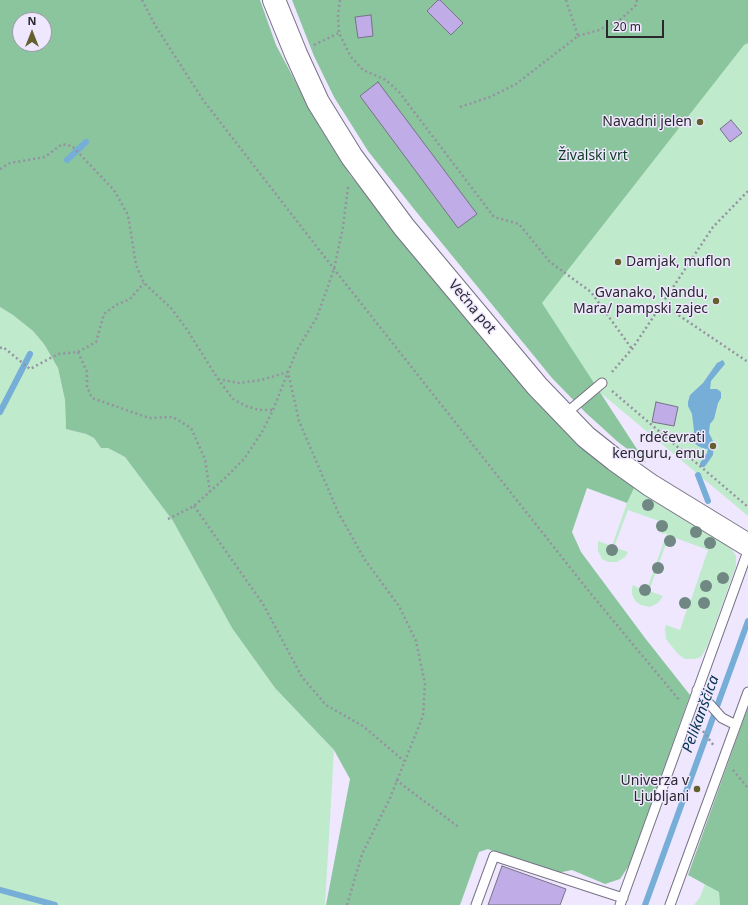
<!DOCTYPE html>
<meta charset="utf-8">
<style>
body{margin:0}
#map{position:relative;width:748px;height:905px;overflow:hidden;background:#eee7fe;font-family:"Noto Sans",sans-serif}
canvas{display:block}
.north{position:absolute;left:12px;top:12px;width:40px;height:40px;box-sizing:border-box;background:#eee7fe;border:1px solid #a09aab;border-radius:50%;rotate:0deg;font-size:11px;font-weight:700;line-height:16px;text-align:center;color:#2a272f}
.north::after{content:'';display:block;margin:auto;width:14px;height:18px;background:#64602d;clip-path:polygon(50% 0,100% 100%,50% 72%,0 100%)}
.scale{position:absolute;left:606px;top:20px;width:58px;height:18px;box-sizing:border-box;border:2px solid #2a272f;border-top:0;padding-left:5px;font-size:12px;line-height:14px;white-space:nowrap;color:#2a272f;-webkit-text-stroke:3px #eee7fe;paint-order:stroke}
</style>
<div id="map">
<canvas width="748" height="905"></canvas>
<div class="north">N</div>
<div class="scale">20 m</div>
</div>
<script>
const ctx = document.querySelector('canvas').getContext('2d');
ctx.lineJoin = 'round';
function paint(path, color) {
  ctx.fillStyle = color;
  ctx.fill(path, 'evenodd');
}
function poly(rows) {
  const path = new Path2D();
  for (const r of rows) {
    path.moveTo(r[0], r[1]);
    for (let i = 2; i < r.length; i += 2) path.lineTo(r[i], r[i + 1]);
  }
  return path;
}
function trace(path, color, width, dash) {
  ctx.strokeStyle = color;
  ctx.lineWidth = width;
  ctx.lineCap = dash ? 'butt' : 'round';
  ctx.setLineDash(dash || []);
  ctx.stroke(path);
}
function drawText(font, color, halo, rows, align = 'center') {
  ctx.font = font + ' "Noto Sans",sans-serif';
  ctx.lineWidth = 3;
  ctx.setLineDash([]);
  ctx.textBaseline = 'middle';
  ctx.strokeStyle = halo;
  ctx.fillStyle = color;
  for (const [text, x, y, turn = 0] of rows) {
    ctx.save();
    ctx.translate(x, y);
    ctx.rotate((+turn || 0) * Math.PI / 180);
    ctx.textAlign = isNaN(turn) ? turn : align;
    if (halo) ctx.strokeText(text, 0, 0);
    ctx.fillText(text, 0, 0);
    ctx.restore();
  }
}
paint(poly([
 [748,0,748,516,596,389,508,293],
 [0,307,13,315,33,331,44,344,58,368,65,400,66,429,86,434,94,438,101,448,108,448,125,457,173,521,232,628,275,688,334,750,325,905,0,905],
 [635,486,729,545,736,556,736,566,707,647,701,657,695,659,685,659,678,654,666,639,665,628,666,625,680,630,687,609,681,606,680,601,684,599,691,600,708,550,673,537,673,543,670,545,666,544,659,563,662,566,662,570,660,572,656,572,649,591,663,596,658,603,650,607,641,605,636,602,632,594,632,588,633,585,641,589,644,586,648,586,667,533,663,534,657,530,656,525,659,521,628,510,614,547,628,552,625,557,617,562,608,562,602,559,598,551,598,541,612,546,627,503],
 [705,884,719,892,720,905,694,905,700,897]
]), '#bfeacc');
paint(poly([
 [0,0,260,0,276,45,319,126,350,175,533,399,593,456,614,473,635,486,627,503,587,488,572,532,581,552,645,638,690,695,630,864,620,879,605,884,572,870,547,875,488,849,479,852,460,905,326,905,350,779,334,750,275,688,232,628,173,521,125,457,108,448,101,448,94,438,86,434,66,429,65,400,58,368,44,344,33,331,13,315,0,307],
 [20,20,44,20,44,44,20,44],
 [292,0,748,0,748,43,744,45,542,303,646,463,618,442,586,413,552,378,414,209,368,151,334,97,314,56],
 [748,707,748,905,720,905,719,892,688,875]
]), '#8ac59d');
paint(poly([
 [723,360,725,364,711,381,710,389,717,389,721,392,721,398,718,403,714,419,710,424,709,433,713,441,713,445,711,448,705,449,700,447,692,442,691,439,694,431,692,414,688,406,688,402,690,395,703,383,717,363]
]), '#76aed7');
trace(poly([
 [67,160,86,142],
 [0,412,30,354],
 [703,464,710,454,711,448],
 [698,475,708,501],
 [0,890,55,905],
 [645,905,748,621]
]), '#76aed7', 6);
const building = poly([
 [438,0,440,0,463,23,451,35,427,11,438,0],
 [371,15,373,36,358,38,355,17,371,15],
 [378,82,477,214,458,228,360,96,378,82],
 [731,120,742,133,730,142,720,129,731,120],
 [656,402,678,407,674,426,652,422,656,402],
 [502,866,566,889,560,905,488,905,502,866]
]);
paint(building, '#c0ace6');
trace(building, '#787286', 1);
const service = poly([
 [564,415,602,383],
 [697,690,722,718,736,725],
 [476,905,494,856,623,898],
 [620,905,748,551],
 [670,905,748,692]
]);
const secondary = poly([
 [274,0,296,54,318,102,352,157,404,227,537,386,586,437,615,460,650,485,748,545]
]);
trace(service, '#787286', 11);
trace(secondary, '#787286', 24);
trace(poly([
 [142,0,155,25,203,100,334,269,587,589,680,701],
 [340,0,338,16,339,33,351,57,363,70,386,80,399,92,494,217,519,224,550,262,591,292,632,349],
 [578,36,599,30,621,19,636,5,637,0],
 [314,45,339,33],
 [460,107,490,97,516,84,578,36,566,0],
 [0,169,10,163,45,157,62,144,72,146,114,190,128,215,136,265,144,283,171,308,186,328,218,379,233,399,246,406,259,410,273,410],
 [662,304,748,362],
 [0,348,3,347,30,369,58,354,78,352,96,342,104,314,116,305,130,299,144,283],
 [78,352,87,372,87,387,92,398,149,418,173,417,191,428,205,459,210,492],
 [612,372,632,349,713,227,748,191],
 [218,379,239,383,261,380,288,372],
 [612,391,748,507],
 [194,506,263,604,302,677,326,705,363,726,404,761],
 [168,519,194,506,226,477,244,459,262,432,273,410,288,372],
 [700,727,714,746],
 [733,770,748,788],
 [396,780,460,828],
 [347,905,362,854,390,798,423,716,425,684,416,641,399,606,365,560,338,512,299,421,288,372,297,350,317,317,334,269,343,227,348,187]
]), '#9691a1', 2.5, [2, 3]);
trace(service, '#fff', 9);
trace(secondary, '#fff', 22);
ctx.fillStyle = '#718784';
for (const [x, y] of [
 [648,505],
 [662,526],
 [696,532],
 [670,541],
 [710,543],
 [612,550],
 [658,568],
 [723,578],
 [706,586],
 [645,590],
 [685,603],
 [704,603]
]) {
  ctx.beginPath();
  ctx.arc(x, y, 6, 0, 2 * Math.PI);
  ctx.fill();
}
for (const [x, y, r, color] of [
 [700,122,4,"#64602d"],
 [618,262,4,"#64602d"],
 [716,301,4,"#64602d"],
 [713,446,4,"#64602d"],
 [697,789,4,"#64602d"]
]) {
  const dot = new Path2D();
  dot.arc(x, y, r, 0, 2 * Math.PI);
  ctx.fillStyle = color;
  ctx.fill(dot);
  trace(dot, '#eee7fe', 1.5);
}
drawText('14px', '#2a272f', '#eee7fe', [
 ["Navadni jelen",692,122],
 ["Damjak, muflon",626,262,"left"],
 ["Gvanako, Nandu,",708,293],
 ["Mara/ pampski zajec",708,309],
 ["rdečevrati",705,438],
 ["kenguru, emu",705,454],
 ["Univerza v",689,781],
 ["Ljubljani",689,797]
], 'right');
drawText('14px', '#0a3920', '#eee7fe', [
 ["Živalski vrt",593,156]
]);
drawText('14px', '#2a272f', '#eee7fe', [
 ["Večna pot",472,307,50]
]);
drawText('italic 15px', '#063450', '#eee7fe', [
 ["Pelikanščica",701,714,-70]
]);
</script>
